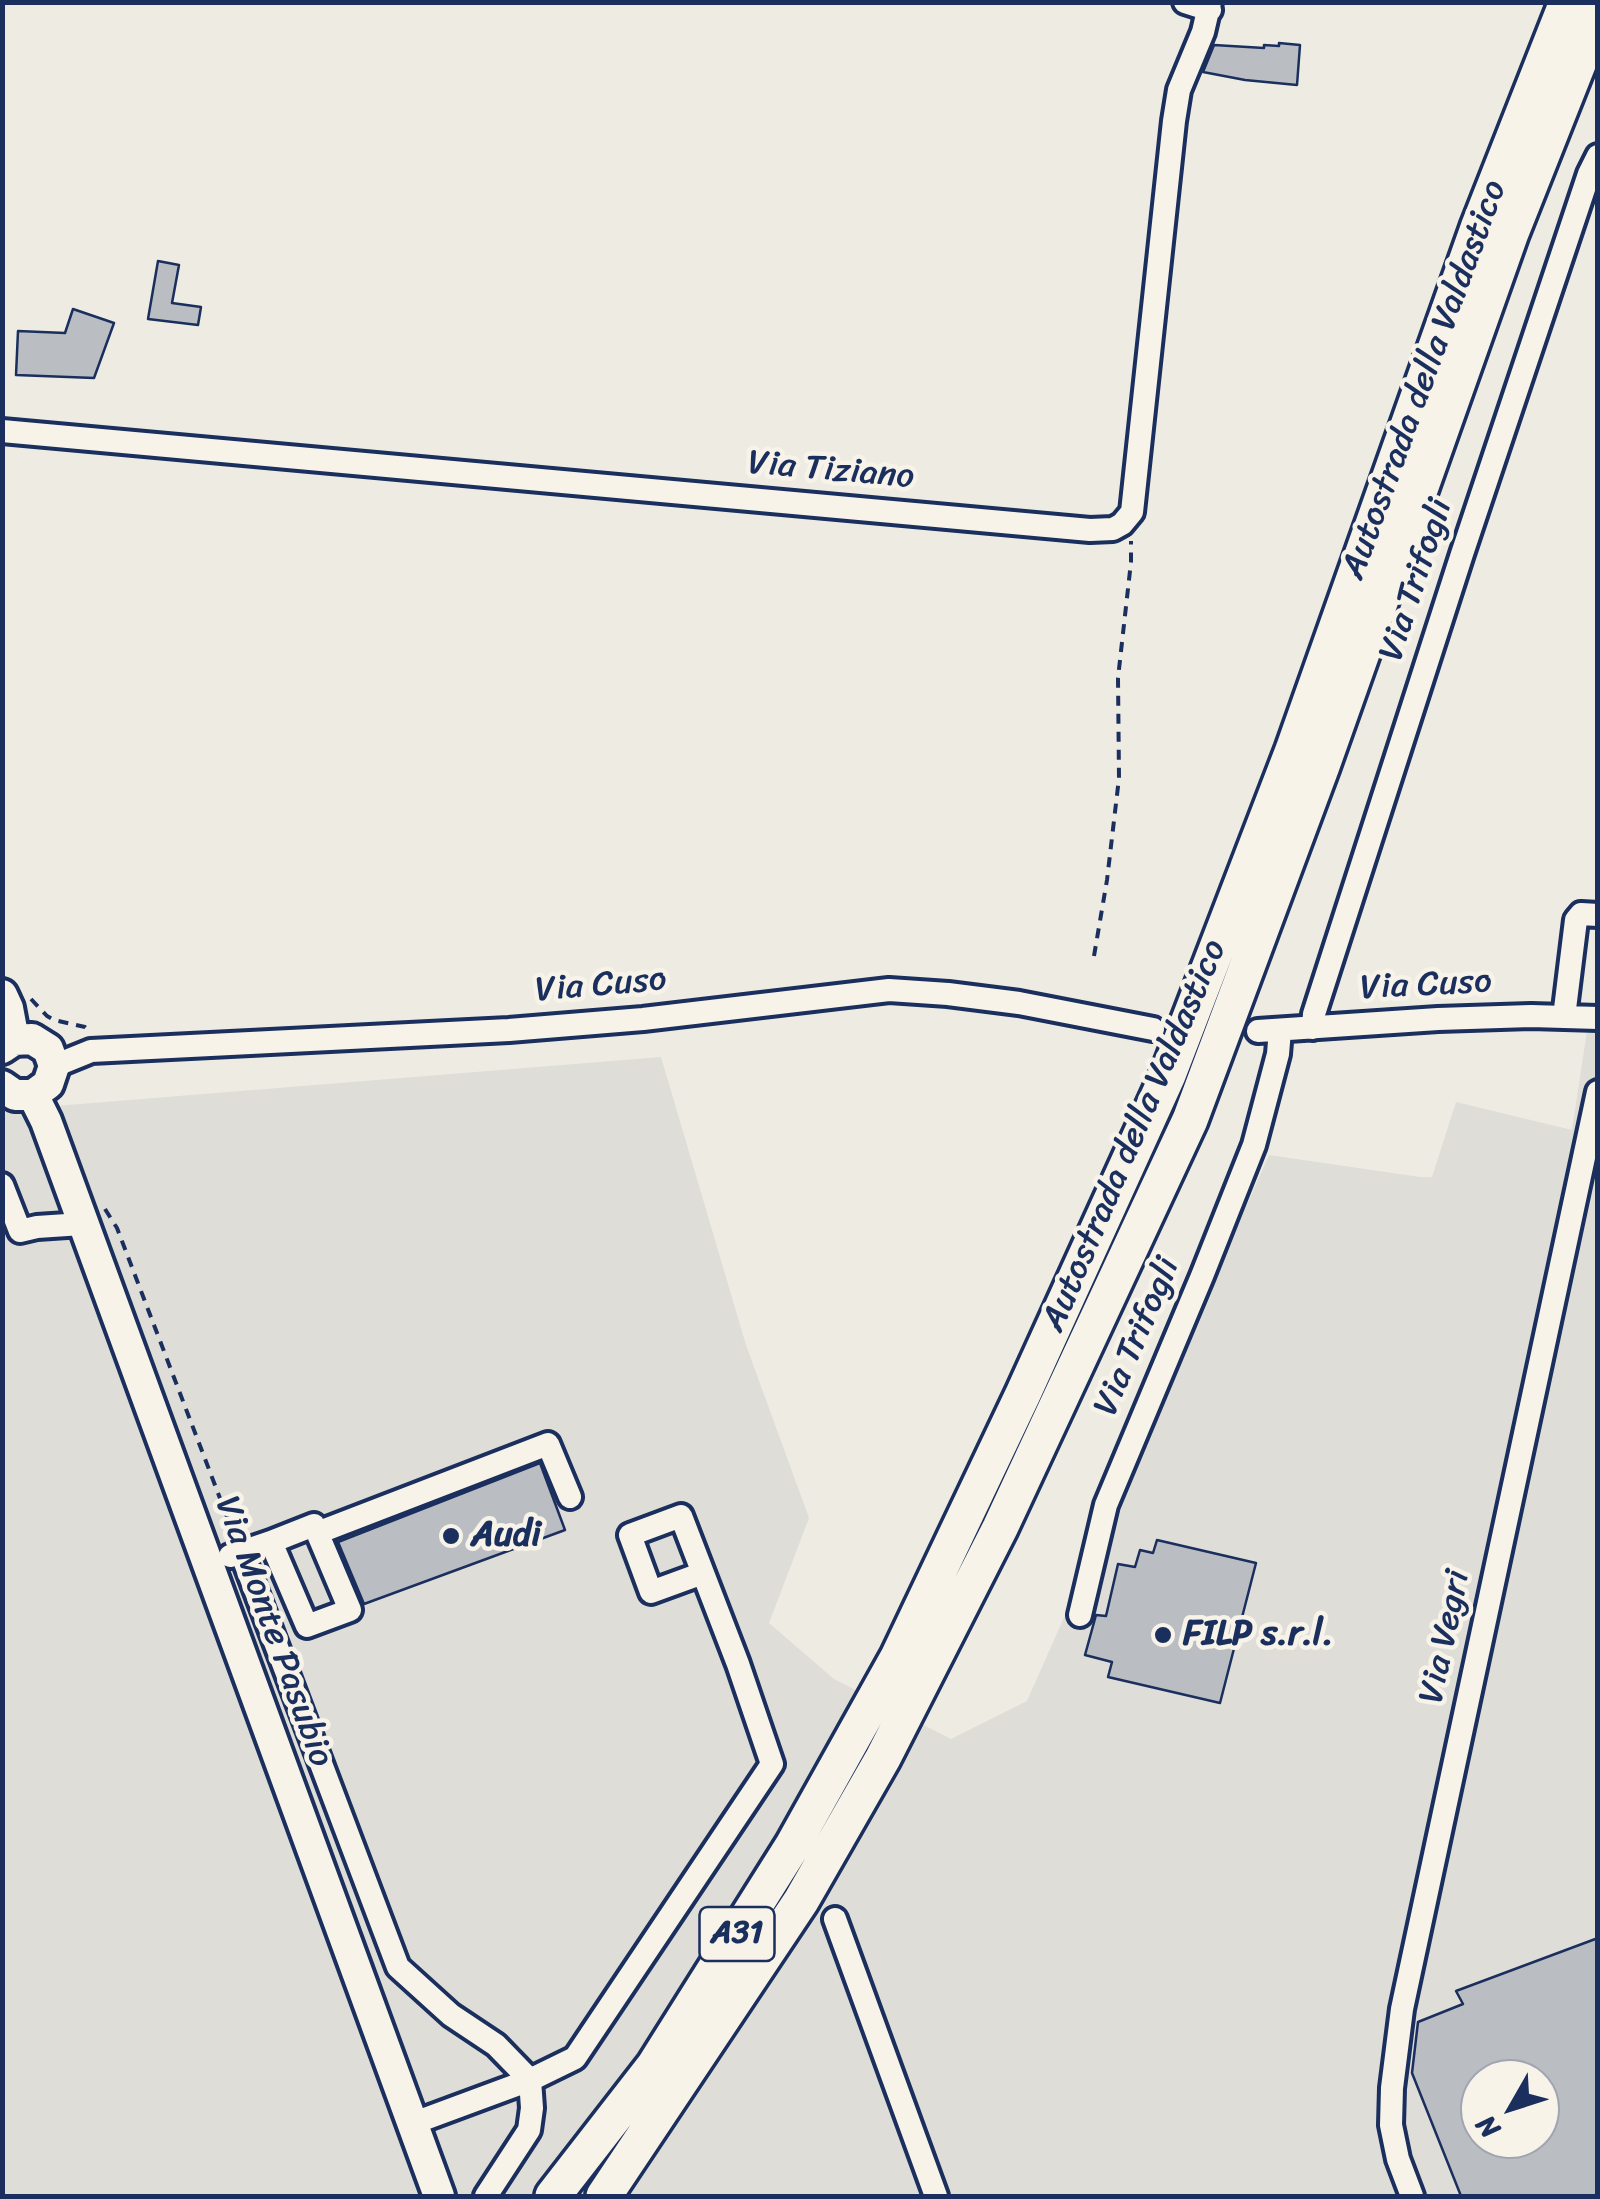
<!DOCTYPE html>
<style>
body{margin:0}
#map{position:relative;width:1600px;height:2199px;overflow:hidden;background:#eeebe2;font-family:Sriracha,sans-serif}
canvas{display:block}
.frame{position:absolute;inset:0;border:5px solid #1b2f5e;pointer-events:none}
.north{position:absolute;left:1460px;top:2059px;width:100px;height:100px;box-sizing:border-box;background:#f7f3e8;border:2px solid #9fa5b1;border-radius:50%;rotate:231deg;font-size:28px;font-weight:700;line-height:40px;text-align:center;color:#1b2f5e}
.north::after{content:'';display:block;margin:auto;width:35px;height:45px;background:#1b2f5e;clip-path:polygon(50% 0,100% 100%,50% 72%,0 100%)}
</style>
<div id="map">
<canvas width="1600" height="2199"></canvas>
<div class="frame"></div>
<div class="north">N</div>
</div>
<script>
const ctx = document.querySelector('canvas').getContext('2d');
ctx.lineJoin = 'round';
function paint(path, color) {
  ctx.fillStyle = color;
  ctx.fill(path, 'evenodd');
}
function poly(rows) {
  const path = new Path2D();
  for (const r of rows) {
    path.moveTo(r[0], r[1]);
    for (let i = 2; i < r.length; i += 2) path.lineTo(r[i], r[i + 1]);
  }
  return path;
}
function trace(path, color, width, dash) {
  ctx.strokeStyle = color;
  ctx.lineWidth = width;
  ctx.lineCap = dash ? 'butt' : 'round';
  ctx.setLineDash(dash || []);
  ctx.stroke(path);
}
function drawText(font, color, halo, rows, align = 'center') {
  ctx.font = font + ' Sriracha,sans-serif';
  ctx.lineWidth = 9;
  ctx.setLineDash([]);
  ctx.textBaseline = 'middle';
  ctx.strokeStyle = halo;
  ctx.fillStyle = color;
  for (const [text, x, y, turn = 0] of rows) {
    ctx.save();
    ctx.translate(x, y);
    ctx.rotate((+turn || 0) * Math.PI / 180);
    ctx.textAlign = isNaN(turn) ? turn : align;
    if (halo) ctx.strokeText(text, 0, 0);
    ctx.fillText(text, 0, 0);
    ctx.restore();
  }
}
paint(poly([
 [1587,1031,1597,1032,1597,2196,3,2196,3,1112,43,1107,661,1057,746,1345,809,1518,769,1623,834,1679,951,1739,1027,1701,1269,1155,1420,1177,1432,1177,1456,1102,1572,1130],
 [1480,2079,1540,2079,1540,2139,1480,2139]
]), '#deddd8');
const building = poly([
 [1279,43,1300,45,1297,85,1245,80,1203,72,1214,45,1264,48,1264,45,1279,46,1279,43],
 [158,261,179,265,172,303,201,307,198,325,148,319,158,261],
 [73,309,114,323,94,378,16,375,18,331,65,333,73,309],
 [540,1463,565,1530,364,1604,338,1542,540,1463],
 [1157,1540,1256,1563,1220,1703,1108,1677,1112,1662,1085,1655,1096,1615,1106,1616,1118,1564,1135,1567,1140,1550,1153,1553,1157,1540],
 [1598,1938,1598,2196,1461,2196,1412,2073,1418,2022,1463,2004,1456,1991,1598,1938],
 [1480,2079,1540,2079,1540,2139,1480,2139,1480,2079]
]);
paint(building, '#babdc2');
trace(building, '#1b2f5e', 2.5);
const minor = poly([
 [1185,2,1210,10],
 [2,431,1090,530,1113,529,1122,524,1132,512,1174,121,1179,90,1203,32,1210,2],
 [1564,1017,1576,920,1581,914,1598,915],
 [1313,1028,1314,1014,1462,554,1589,174,1598,156],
 [1258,1031,1438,1019,1531,1016,1598,1018],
 [54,1066,91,1051,509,1030,643,1019,889,990,948,994,1019,1003,1153,1029],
 [2,1185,20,1231,37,1227,82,1224],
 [317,1533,548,1444,570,1497],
 [241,1552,398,1967,451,2015,496,2045,530,2080],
 [230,1556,271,1542,307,1626,350,1610,314,1525,271,1542],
 [1080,1615,1106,1505,1202,1276,1254,1145,1278,1054,1280,1030],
 [835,1919,936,2196],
 [414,2123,530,2080,575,2058,772,1764,738,1664,681,1516,630,1535,651,1592,703,1573],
 [486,2196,529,2130,532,2108,530,2080],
 [1412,2196,1398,2159,1391,2125,1392,2088,1402,2009,1598,1092]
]);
const major = poly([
 [2,995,8,1008,14,1040],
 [2,1048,14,1040,32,1039,48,1049,54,1066,48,1084,33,1095,15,1095,2,1086],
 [33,1095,46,1121,439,2196]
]);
const highway = poly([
 [553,2196,654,2066,793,1845,898,1657,1023,1394,1168,1075,1293,750,1478,228,1567,2],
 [604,2196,801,1901,883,1758,1000,1528,1190,1120,1322,766,1511,233,1598,14]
]);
trace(minor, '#1b2f5e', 30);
trace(major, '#1b2f5e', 38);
trace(highway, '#1b2f5e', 42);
trace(poly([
 [1094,956,1107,880,1119,778,1118,678,1131,562,1131,541],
 [31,999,47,1016,54,1020,85,1027,90,1031],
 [105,1209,117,1228,234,1535]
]), '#1b2f5e', 4, [10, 8]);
trace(minor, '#f7f3e8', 22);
trace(major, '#f7f3e8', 30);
trace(highway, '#f7f3e8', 35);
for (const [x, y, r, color] of [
 [451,1536,10,"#1b2f5e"],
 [1163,1635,10,"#1b2f5e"]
]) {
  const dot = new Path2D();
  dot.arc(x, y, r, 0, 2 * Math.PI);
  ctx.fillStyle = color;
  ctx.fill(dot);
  trace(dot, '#f7f3e8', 4);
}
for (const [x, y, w] of [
 [737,1934,75]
]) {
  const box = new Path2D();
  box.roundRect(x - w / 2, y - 27, w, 54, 8);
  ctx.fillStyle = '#f7f3e8';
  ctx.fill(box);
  trace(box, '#1b2f5e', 2.5);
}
drawText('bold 32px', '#1b2f5e', null, [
 ["A31",737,1934]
]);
drawText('35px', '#1b2f5e', '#f7f3e8', [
 ["Autostrada della Valdastico",1425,380,-70],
 ["Via Tiziano",831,471,5],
 ["Via Trifogli",1417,580,-72],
 ["Via Cuso",601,986,-5],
 ["Via Cuso",1426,986,-3],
 ["Autostrada della Valdastico",1135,1136,-67],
 ["Via Trifogli",1138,1337,-67],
 ["Via Monte Pasubio",273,1632,70],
 ["Via Vegri",1446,1637,-78]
]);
drawText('bold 35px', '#1b2f5e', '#f7f3e8', [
 ["Audi",471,1536],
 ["FILP s.r.l.",1183,1635]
], 'left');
</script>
